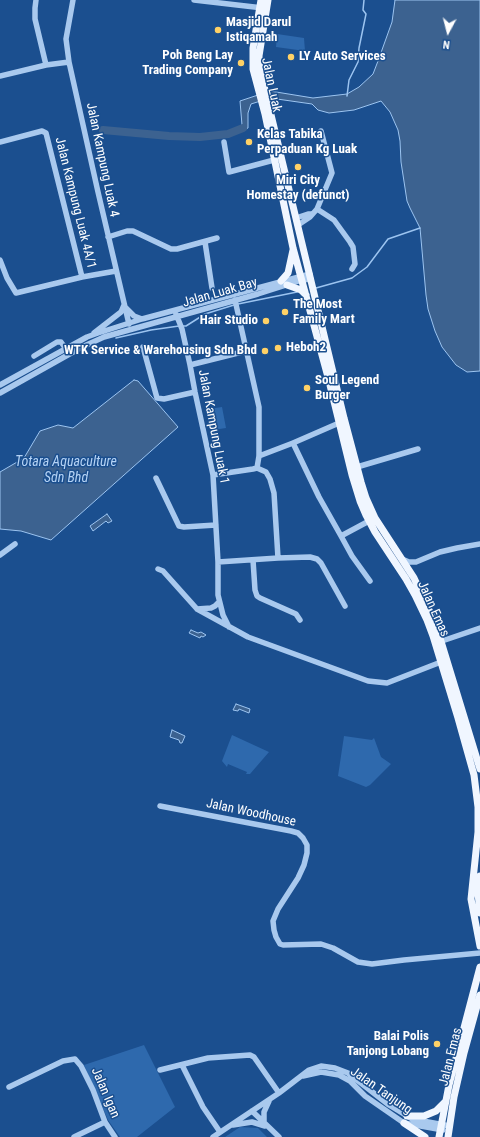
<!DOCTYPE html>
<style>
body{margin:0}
#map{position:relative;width:480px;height:1137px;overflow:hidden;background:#1b4f8f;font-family:"Roboto Condensed",sans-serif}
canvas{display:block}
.north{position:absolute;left:428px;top:12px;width:40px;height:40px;-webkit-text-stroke:3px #1b4f8f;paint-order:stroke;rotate:187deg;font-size:11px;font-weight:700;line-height:16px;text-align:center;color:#fff}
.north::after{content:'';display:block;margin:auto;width:14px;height:18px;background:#fff;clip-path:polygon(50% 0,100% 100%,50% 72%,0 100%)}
</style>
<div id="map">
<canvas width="480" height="1137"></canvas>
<div class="north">N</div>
</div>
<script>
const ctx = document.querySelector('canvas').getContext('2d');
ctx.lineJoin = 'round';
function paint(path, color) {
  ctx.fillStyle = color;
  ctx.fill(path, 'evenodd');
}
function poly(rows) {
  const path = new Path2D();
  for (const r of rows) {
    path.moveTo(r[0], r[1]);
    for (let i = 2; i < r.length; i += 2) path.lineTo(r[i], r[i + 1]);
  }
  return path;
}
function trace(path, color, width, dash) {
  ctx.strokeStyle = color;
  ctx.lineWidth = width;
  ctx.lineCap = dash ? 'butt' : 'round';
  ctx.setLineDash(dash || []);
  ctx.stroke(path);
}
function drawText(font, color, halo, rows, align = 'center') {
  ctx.font = font + ' "Roboto Condensed",sans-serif';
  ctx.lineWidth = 3;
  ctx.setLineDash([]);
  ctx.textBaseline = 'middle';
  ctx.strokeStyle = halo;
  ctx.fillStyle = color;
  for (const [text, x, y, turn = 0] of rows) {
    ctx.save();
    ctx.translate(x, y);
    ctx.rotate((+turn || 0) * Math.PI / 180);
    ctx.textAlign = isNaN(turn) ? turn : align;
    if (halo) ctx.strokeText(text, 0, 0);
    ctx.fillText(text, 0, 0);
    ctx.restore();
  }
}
paint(poly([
 [277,34,304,38,305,51,276,47],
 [222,407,226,428,213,430,209,409],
 [232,735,269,752,250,774,246,774,247,772,228,764,227,767,222,761],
 [344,736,372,740,374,738,381,757,391,764,370,785,366,787,338,776],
 [144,1045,175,1107,137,1137,120,1137,108,1120,84,1065],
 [240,1127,258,1128,267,1137,225,1137]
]), '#2e69ad');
const water = poly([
 [395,0,480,0,480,371,467,372,456,365,442,347,435,331,428,309,426,295,420,228,410,208,407,201,401,162,400,141,398,130,390,112,381,101,354,110,329,113,318,110,312,104,270,98,251,104,248,113,248,128,235,134,232,130,237,129,242,125,240,101,270,91,313,98,347,94,359,87,373,74,378,61,392,22,395,0],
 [134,380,138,381,178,427,51,540,21,531,0,529,0,472,24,458,40,431,58,425,73,428,134,380],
 [107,514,112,521,108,523,106,521,93,531,90,526,107,514],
 [191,630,198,633,201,632,206,635,203,637,201,636,200,638,189,633,191,630],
 [236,704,250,709,249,713,239,709,238,711,233,710,236,704],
 [172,730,185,736,182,743,180,743,179,740,170,737,172,730]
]);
paint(water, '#3c6290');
trace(water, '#9cc4f0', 1);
trace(poly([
 [347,96,349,80,358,62,359,48,366,14,363,10,364,0],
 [316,288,352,278,367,267,388,239,420,228],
 [238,304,297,292],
 [183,326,186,326,205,314,234,305],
 [116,338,151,330,179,326]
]), '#9cc4f0', 1.5);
trace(poly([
 [103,130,169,136,200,137,228,134,243,128]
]), '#3c6290', 8);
trace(poly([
 [36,0,35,8,35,19,46,65],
 [73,0,66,39,69,62,98,192,129,324],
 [194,0,263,8],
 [0,76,46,65,69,62],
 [0,142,42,131,46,133,82,277],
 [224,142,229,172,274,160],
 [317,209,334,220,350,242,353,247,355,264,352,269],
 [296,218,308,214,311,214],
 [298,225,310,217,317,209,332,173,321,131],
 [108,237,127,231,133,231,171,249,177,249,217,238],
 [205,242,212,288],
 [0,260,7,278,16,293,82,277,116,271],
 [235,300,259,407,259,456,257,468],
 [125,307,134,316,142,319],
 [176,314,182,329,190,365,195,392,213,475,218,562,218,595,223,615,229,627],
 [94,333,121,312,124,305],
 [143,347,157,398,164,399,195,392],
 [34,356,57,342,61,342,66,349],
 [190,365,246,351],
 [0,385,87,337,98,333,142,319,310,274],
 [0,393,82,347,104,337,258,294,302,280,311,279],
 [293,443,319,497,341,536,352,556,370,581],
 [259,456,293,443,339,423],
 [357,467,418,449],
 [257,468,266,472,270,479,274,493,278,558],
 [213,475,253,469,257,468],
 [156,478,179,526,184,527,216,525],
 [341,536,369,521],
 [0,555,15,544],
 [402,559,409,562,416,562,440,552,457,548,480,544],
 [253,560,255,590,257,596,260,598,296,614,300,620],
 [218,562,278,558,310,557,317,559,321,563,345,606],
 [158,569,163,571,197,609,248,637,368,681,387,683,441,662],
 [197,609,211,608,215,606,219,602],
 [442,641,480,628],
 [160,806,291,831,298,833,303,838,307,845,307,853,304,865,298,878,278,909,273,921,274,930,276,937,280,944,283,945,321,944,333,948,358,962,372,964,404,960,480,953],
 [182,1065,203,1107,220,1132],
 [160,1070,208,1058,250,1055,254,1057,279,1093],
 [303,1076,321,1072,339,1075,350,1081,365,1096,404,1123,443,1130],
 [9,1087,63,1061,75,1059,81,1066,93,1090,105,1122,115,1137],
 [252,1111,279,1137],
 [264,1123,264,1112,269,1101],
 [233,1125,252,1122,265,1126],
 [74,1137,105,1122],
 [213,1137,279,1093,309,1070,321,1066,335,1068,348,1073,389,1105,412,1119,450,1126]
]), '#a9c9ee', 5.5);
trace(poly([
 [261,0,253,48,253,69,265,114,293,248,328,377,352,475,360,501,366,515,375,532,406,579,415,595,427,620,433,636,458,718,474,775,478,807,478,832,471,899,480,946],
 [268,0,259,56,260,69,344,418,361,482,366,498,375,518,414,578,436,625,480,769],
 [281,281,288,273,293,250],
 [287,285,301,290,306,295],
 [480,876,478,893,480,913],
 [407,1116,424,1116,436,1111,445,1102],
 [404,1123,425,1137],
 [439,1137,449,1085,480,967],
 [448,1137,454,1097,464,1053,480,995]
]), '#f0f6ff', 7);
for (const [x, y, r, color] of [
 [218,30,4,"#ffd166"],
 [291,57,4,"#ffd166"],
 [241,63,4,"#ffd166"],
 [249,142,4,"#ffd166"],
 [298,167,4,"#ffd166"],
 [285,312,4,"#ffd166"],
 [266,321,4,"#ffd166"],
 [278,348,4,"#ffd166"],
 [265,351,4,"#ffd166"],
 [307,388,4,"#ffd166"],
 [437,1044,4,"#ffd166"]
]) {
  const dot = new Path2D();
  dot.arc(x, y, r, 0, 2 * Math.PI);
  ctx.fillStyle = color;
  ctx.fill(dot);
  trace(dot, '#1b4f8f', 1.5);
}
drawText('bold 13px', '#fff', '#1b4f8f', [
 ["Masjid Darul",226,23],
 ["Istiqamah",226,38],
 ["Poh Beng Lay",233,56,"right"],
 ["Trading Company",233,71,"right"],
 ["LY Auto Services",299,57],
 ["Kelas Tabika",257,135],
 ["Perpaduan Kg Luak",257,150],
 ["Miri City",298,181,"center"],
 ["Homestay (defunct)",298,196,"center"],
 ["The Most",293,305],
 ["Family Mart",293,320],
 ["Hair Studio",258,321,"right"],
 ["Heboh2",286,348],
 ["WTK Service & Warehousing Sdn Bhd",257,351,"right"],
 ["Soul Legend",315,381],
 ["Burger",315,396],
 ["Balai Polis",429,1037,"right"],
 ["Tanjong Lobang",429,1052,"right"]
], 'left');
drawText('13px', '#fff', '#1b4f8f', [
 ["Jalan Luak",271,85,78],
 ["Jalan Kampung Luak 4",102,160,78],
 ["Jalan Kampung Luak 4A/1",75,203,76],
 ["Jalan Luak Bay",220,293,-16],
 ["Jalan Kampung Luak 1",213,427,79],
 ["Jalan Emas",433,609,66],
 ["Jalan Woodhouse",251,813,12],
 ["Jalan Emas",451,1057,-76],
 ["Jalan Tanjung",381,1091,35],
 ["Jalan Igan",105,1093,67]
]);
drawText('italic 14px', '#b5d3f5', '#1b4f8f', [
 ["Totara Aquaculture",66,462],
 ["Sdn Bhd",66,478]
]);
</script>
